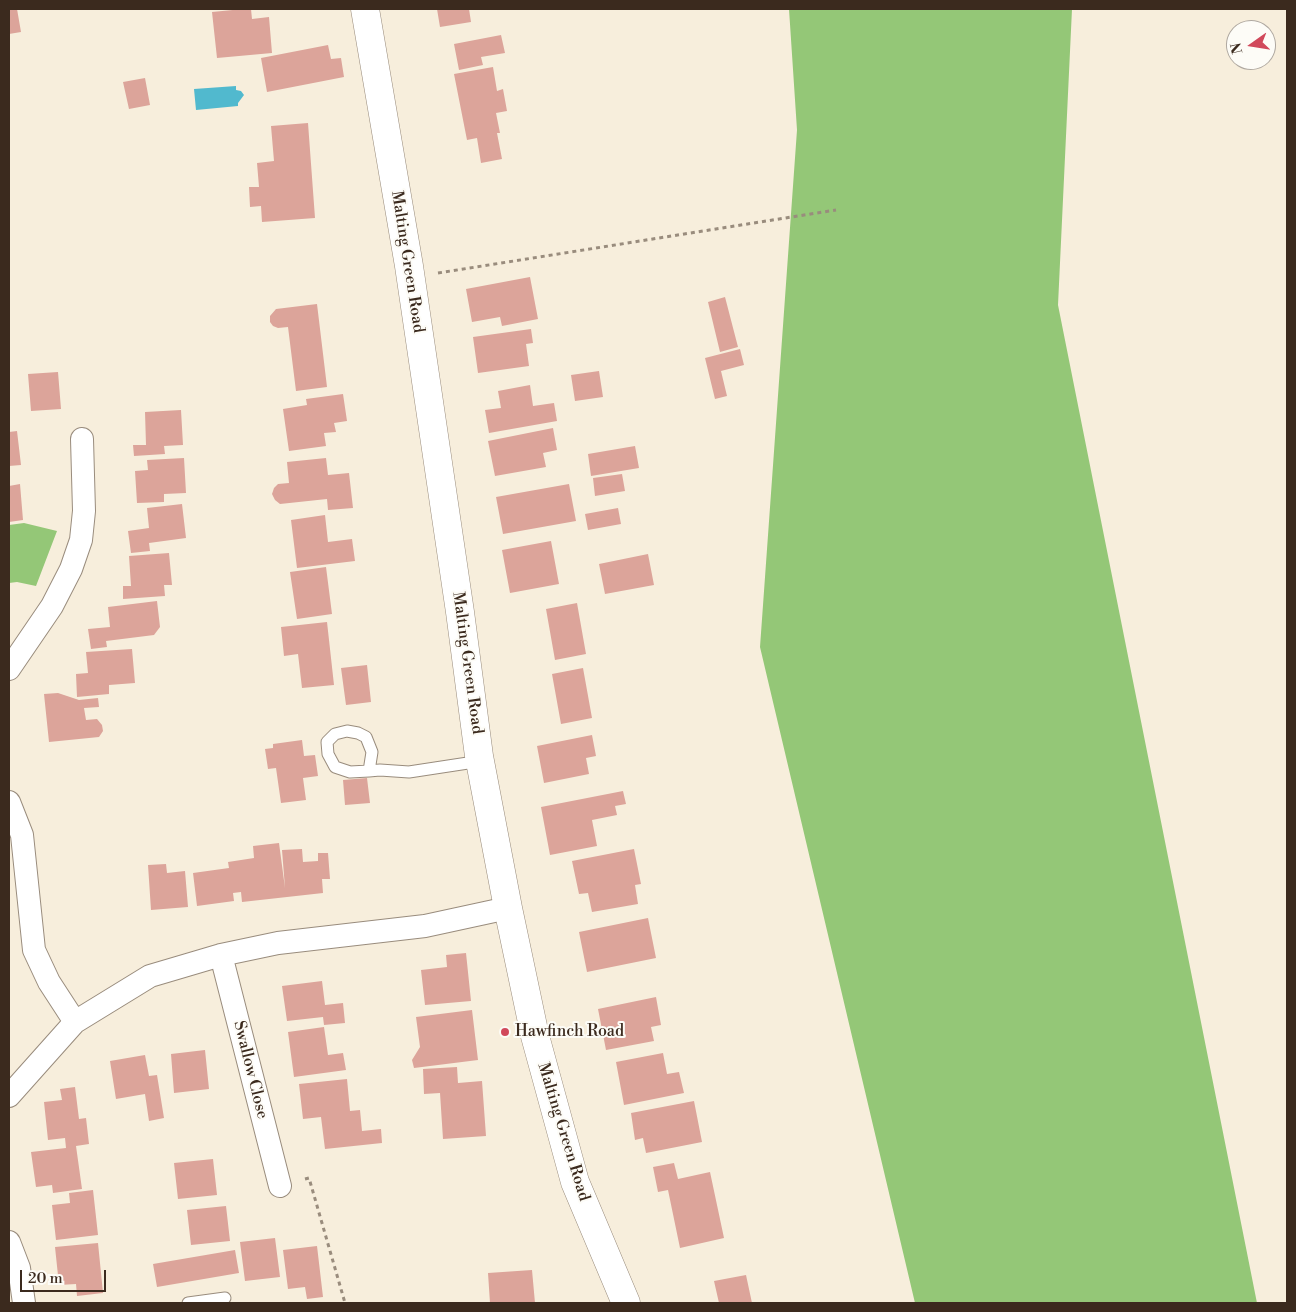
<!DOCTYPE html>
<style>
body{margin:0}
#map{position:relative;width:1296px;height:1312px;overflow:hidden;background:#f7eedc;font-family:"Libre Bodoni",serif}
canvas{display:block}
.frame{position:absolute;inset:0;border:10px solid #3b2a1e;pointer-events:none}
.north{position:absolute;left:1226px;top:20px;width:50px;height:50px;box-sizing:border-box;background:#fdfcf7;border:1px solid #afa8a0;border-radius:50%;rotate:257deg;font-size:14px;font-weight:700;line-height:20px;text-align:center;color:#3b2a1e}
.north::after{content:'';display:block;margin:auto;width:18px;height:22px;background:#d1495b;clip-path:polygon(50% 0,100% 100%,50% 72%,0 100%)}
.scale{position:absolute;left:20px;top:1270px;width:86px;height:22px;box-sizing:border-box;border:2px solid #3b2a1e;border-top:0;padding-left:6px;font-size:15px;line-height:18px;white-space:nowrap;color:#3b2a1e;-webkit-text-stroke:4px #fdfcf7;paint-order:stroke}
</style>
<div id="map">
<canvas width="1296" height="1312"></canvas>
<div class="frame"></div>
<div class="north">N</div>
<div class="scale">20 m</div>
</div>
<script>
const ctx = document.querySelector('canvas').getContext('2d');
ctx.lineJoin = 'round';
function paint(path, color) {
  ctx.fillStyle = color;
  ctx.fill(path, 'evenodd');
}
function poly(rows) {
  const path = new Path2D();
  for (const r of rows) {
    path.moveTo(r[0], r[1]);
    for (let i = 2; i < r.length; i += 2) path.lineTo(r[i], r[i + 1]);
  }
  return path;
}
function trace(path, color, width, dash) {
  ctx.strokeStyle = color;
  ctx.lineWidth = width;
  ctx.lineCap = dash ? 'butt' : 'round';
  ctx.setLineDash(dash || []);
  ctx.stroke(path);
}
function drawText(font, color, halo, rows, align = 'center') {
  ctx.font = font + ' "Libre Bodoni",serif';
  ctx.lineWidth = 4;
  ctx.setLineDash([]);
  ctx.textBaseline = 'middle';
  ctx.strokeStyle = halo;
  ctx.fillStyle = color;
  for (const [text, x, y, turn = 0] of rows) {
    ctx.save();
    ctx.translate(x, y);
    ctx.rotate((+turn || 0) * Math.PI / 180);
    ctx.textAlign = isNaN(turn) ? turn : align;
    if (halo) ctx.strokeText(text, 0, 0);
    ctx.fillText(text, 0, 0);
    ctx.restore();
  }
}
paint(poly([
 [789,9,1072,9,1058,305,1257,1303,915,1303,760,647,797,130],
 [24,523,57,531,36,586,17,582,9,583,9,525]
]), '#94c777');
paint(poly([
 [236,86,236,90,241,91,244,95,238,103,238,106,196,110,194,89]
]), '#51b9ce');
paint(poly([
 [9,9,17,9,21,32,9,34],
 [243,9,251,9,252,19,269,17,272,53,217,58,212,12],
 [437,9,469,9,471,22,440,27],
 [501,35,505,53,481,57,483,65,459,70,454,44],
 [328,45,331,59,341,58,344,77,267,92,261,58],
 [493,67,497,91,503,89,507,111,496,113,500,133,497,133,502,159,481,163,477,138,467,140,454,74],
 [145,78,150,105,129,109,123,82],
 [308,123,315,218,262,222,261,206,250,207,249,187,259,187,257,163,274,161,271,126],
 [530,277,538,319,502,326,500,317,472,322,466,289],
 [725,297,738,347,720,352,708,302],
 [317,304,327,387,296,391,288,327,278,328,273,326,270,322,270,316,276,309],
 [531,329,533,343,526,344,529,366,478,373,473,337],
 [740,349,744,365,721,371,727,396,715,399,705,358],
 [599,371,603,397,575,401,571,375],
 [58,372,61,409,31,411,28,374],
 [530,385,533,406,554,403,557,421,489,433,485,410,501,408,498,391],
 [343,394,347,421,334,423,336,432,324,433,326,446,289,451,283,409,307,405,306,399],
 [181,410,183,445,164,446,165,454,134,456,133,445,146,445,145,412],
 [553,428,557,450,543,453,546,467,495,476,488,441],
 [17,431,21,465,9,466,9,432],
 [635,446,639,468,591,476,588,454],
 [184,458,186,493,164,494,164,502,137,503,135,471,148,470,147,460],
 [326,458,328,475,349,473,353,508,328,510,327,499,280,504,275,500,272,494,274,488,278,484,289,483,287,462],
 [622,474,625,491,595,496,593,478],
 [20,484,23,520,9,522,9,486],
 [569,484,576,521,503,534,496,497],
 [182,504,186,538,149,543,150,551,131,553,128,531,149,528,147,508],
 [618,508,621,524,588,530,585,514],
 [325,515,328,542,352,539,355,561,297,568,291,520],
 [551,541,559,584,510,593,502,550],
 [169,553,172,585,164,585,165,596,123,599,123,586,131,586,129,556],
 [648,554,654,585,605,594,599,564],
 [326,567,332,614,297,619,290,572],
 [157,601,160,627,154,635,106,641,107,647,91,649,88,629,110,627,108,607],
 [577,603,586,654,555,660,546,609],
 [327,622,334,685,302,688,298,654,284,656,281,627],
 [132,649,135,683,109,685,109,694,77,697,76,674,88,673,86,652],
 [367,665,371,702,346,705,341,668],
 [583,668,592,718,561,724,552,674],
 [58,693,79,700,98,698,99,707,84,708,86,720,97,719,102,725,103,731,99,737,49,742,44,694],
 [592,735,596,756,586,758,589,774,544,783,537,746],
 [302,740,304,756,315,755,318,776,303,778,306,800,281,803,276,768,268,769,265,749,273,748,273,744],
 [367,778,370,803,345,805,343,780],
 [623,791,626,804,615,806,617,815,592,820,597,846,550,855,541,807],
 [279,843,285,888,282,850,302,849,303,862,318,861,318,853,328,853,330,879,322,879,323,893,242,902,241,892,233,893,234,901,197,906,193,873,229,868,228,862,254,858,253,846],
 [634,849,641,884,635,885,638,904,592,912,588,893,579,894,572,861],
 [166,864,167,873,185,871,188,907,151,910,148,865],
 [648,918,656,958,587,972,579,932],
 [466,953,471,1001,425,1005,421,970,447,967,446,955],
 [322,981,325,1005,343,1003,345,1023,324,1025,323,1017,287,1021,282,986],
 [656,997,661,1025,651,1027,654,1041,606,1050,598,1009],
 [472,1010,478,1060,414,1068,412,1060,420,1047,416,1017],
 [324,1027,328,1055,343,1053,346,1070,294,1077,288,1032],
 [205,1050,209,1089,174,1093,171,1054],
 [663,1053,667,1074,679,1072,684,1093,624,1105,616,1062],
 [145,1055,149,1076,157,1075,164,1118,149,1121,145,1094,116,1099,110,1061],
 [457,1067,458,1083,482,1081,486,1136,443,1139,440,1093,424,1094,423,1069],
 [347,1079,350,1111,360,1110,362,1131,381,1129,382,1143,325,1149,321,1117,303,1119,299,1084],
 [75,1087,79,1119,86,1118,89,1144,76,1146,82,1189,53,1193,52,1185,36,1187,31,1152,66,1148,65,1138,48,1140,44,1102,62,1100,60,1089],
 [694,1101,702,1142,646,1153,643,1138,635,1140,631,1113],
 [213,1159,217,1195,178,1199,174,1163],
 [674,1163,678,1179,710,1172,724,1238,680,1248,668,1190,658,1192,653,1167],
 [93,1190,98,1235,56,1240,52,1205,70,1203,69,1193],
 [226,1206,230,1241,191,1245,187,1210],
 [275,1238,280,1277,245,1281,240,1242],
 [98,1243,103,1293,77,1296,76,1284,59,1285,55,1247],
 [317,1246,323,1297,307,1299,305,1287,288,1289,283,1250],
 [235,1250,239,1273,157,1287,153,1264],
 [532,1270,535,1303,490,1303,488,1273],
 [746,1275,752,1303,719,1303,714,1281]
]), '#dca49a');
const lane = poly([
 [369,771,372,752,366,737,358,733,347,731,335,734,327,742,328,754,335,767,350,772,369,771,380,770,409,772,481,761],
 [188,1303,225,1298]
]);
const street = poly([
 [9,669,52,606,71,569,81,540,84,511,82,439],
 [9,802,22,835,34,950,49,982,75,1022],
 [221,955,280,1186],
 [9,1096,75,1022,150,976,221,955,278,943,425,926,508,908],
 [9,1242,19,1268,24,1303]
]);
const secondary = poly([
 [365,9,409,266,460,612,479,756,508,908,535,1036,575,1182,626,1303]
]);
trace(lane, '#998c7d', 13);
trace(street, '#998c7d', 24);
trace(secondary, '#998c7d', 29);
trace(poly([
 [438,273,836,210],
 [305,1179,309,1178,345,1303]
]), '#998c7d', 3, [4, 4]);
trace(lane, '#fff', 11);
trace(street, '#fff', 22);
trace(secondary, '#fff', 28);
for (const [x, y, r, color] of [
 [505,1032,5,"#d1495b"]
]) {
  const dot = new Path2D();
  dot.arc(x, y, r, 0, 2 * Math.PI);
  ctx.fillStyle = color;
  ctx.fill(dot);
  trace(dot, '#fdfcf7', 2);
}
drawText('16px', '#3b2a1e', '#fdfcf7', [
 ["Malting Green Road",407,262,81],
 ["Malting Green Road",467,663,82],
 ["Swallow Close",250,1070,76],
 ["Malting Green Road",563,1132,73]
]);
drawText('16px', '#3b2a1e', '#fdfcf7', [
 ["Hawfinch Road",515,1032]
], 'left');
</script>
